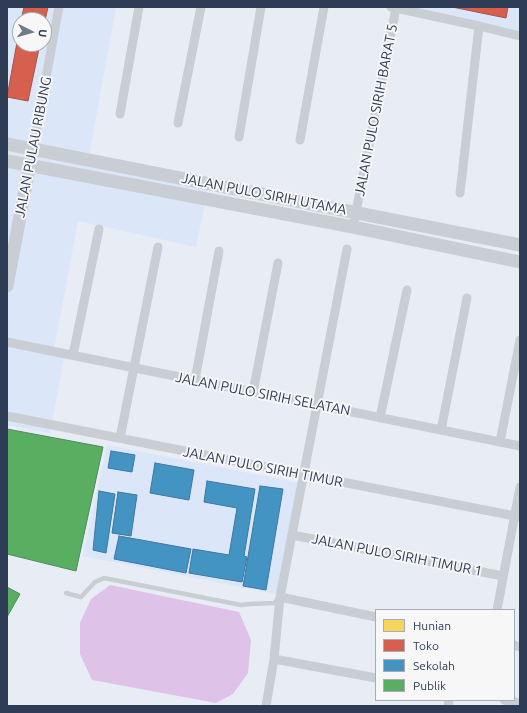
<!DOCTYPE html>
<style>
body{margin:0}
#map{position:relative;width:527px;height:713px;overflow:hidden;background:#e8ecf4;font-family:Ubuntu,sans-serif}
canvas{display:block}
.frame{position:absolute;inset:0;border:8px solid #2e3c56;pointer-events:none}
.legend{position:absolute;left:375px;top:609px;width:140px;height:92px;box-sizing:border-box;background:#f7f7f7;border:1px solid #a7acb7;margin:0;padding:5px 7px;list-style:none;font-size:12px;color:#2e3c56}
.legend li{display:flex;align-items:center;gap:8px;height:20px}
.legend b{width:20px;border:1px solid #a7acb7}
.north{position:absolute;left:12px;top:12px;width:40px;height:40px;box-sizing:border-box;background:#f7f7f7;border:1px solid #a7acb7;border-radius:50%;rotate:96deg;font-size:11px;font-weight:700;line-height:16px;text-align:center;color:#2e3c56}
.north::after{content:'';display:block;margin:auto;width:14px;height:18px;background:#6f7a8d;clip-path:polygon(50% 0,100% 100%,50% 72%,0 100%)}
</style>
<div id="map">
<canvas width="527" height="713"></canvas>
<div class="frame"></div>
<ul class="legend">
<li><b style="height:11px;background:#f6d55c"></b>Hunian</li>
<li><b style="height:11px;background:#d6604d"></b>Toko</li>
<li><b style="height:11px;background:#4393c3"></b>Sekolah</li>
<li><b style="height:11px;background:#5aae61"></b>Publik</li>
</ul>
<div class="north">U</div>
</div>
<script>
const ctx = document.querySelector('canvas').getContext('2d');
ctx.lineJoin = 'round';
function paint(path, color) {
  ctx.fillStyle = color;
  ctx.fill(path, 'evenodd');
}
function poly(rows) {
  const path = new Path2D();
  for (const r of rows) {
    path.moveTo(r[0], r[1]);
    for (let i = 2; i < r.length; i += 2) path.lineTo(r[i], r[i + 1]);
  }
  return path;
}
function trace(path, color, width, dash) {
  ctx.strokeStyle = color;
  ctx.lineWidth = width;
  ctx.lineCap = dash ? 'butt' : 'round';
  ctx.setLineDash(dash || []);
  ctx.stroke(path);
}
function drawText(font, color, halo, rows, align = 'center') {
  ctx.font = font + ' Ubuntu,sans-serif';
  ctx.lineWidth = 4;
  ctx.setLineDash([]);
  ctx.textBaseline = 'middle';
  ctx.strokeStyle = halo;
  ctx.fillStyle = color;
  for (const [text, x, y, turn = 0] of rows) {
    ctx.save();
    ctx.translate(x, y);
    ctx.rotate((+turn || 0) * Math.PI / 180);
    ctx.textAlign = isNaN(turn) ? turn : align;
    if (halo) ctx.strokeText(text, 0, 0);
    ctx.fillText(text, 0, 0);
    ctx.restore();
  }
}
paint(poly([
 [8,7,116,7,89,156,209,183,196,247,78,221,53,355,64,357,50,433,7,425],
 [20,20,44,20,44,44,20,44],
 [400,7,520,7,520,33],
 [107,445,299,483,276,594,83,556]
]), '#dbe6f9');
paint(poly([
 [110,585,239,612,251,640,248,673,233,694,216,703,92,680,80,654,80,623,91,599]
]), '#dfc2e8');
const homes = poly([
 [67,469,93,475,86,509,59,503,67,469],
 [40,504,84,513,81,531,73,530,68,554,32,547,35,535,29,534,28,540,7,536,7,519,9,509,33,514,32,522,37,524,40,504]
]);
paint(homes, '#f6d55c');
trace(homes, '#baa75a', 1);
const shops = poly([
 [24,7,48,7,44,25,44,20,21,20,24,7],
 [452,7,508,7,506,18,452,7],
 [20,26,20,44,40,44,28,101,7,97,20,26]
]);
paint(shops, '#d6604d');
trace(shops, '#a45550', 1);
const schools = poly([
 [111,451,135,455,132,472,108,468,111,451],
 [155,463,194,470,189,500,150,493,155,463],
 [207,481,255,489,244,556,247,557,242,582,189,573,193,549,229,555,237,508,204,502,207,481],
 [260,486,283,489,266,590,243,586,260,486],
 [99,491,115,494,106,553,93,550,99,491],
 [118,492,137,495,131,536,112,533,118,492],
 [119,536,191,549,186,573,114,559,119,536]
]);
paint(schools, '#4393c3');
trace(schools, '#3d79a2', 1);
const public = poly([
 [7,429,103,447,76,571,7,554,7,429],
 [7,587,20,594,7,617,7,587]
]);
paint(public, '#5aae61');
trace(public, '#4d8c5e', 1);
trace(poly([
 [66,593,81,597,95,582,104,578,241,605,250,604,274,603,278,599]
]), '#c9cdd4', 4.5);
trace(poly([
 [391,7,479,26,520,36],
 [120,114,139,7],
 [178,123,201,7],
 [239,137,261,7],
 [300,140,324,7],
 [33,148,59,7],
 [460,193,479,26],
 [353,227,396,8],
 [7,342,520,446],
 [73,355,99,229],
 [195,380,219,251],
 [253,392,278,263],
 [7,416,520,517],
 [380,418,407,290],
 [441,430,467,298],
 [120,438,158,247],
 [500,442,520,340],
 [292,535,503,576],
 [280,597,376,617],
 [497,610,520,487],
 [514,645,520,647],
 [274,659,376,678],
 [504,700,520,703],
 [266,706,274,659,280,597,347,249],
 [448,706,449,700]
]), '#c9cdd4', 9);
trace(poly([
 [7,144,520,245],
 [7,161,353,227,520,262],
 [7,286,31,158]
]), '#c9cdd4', 13);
drawText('14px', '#2e3c56', '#f7f7f7', [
 ["JALAN PULO SIRIH BARAT 5",376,110,-79],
 ["JALAN PULAU RIBUNG",33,147,-79],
 ["JALAN PULO SIRIH UTAMA",264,194,11],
 ["JALAN PULO SIRIH SELATAN",263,394,11],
 ["JALAN PULO SIRIH TIMUR",263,467,11],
 ["JALAN PULO SIRIH TIMUR 1",397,555,11]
]);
</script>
